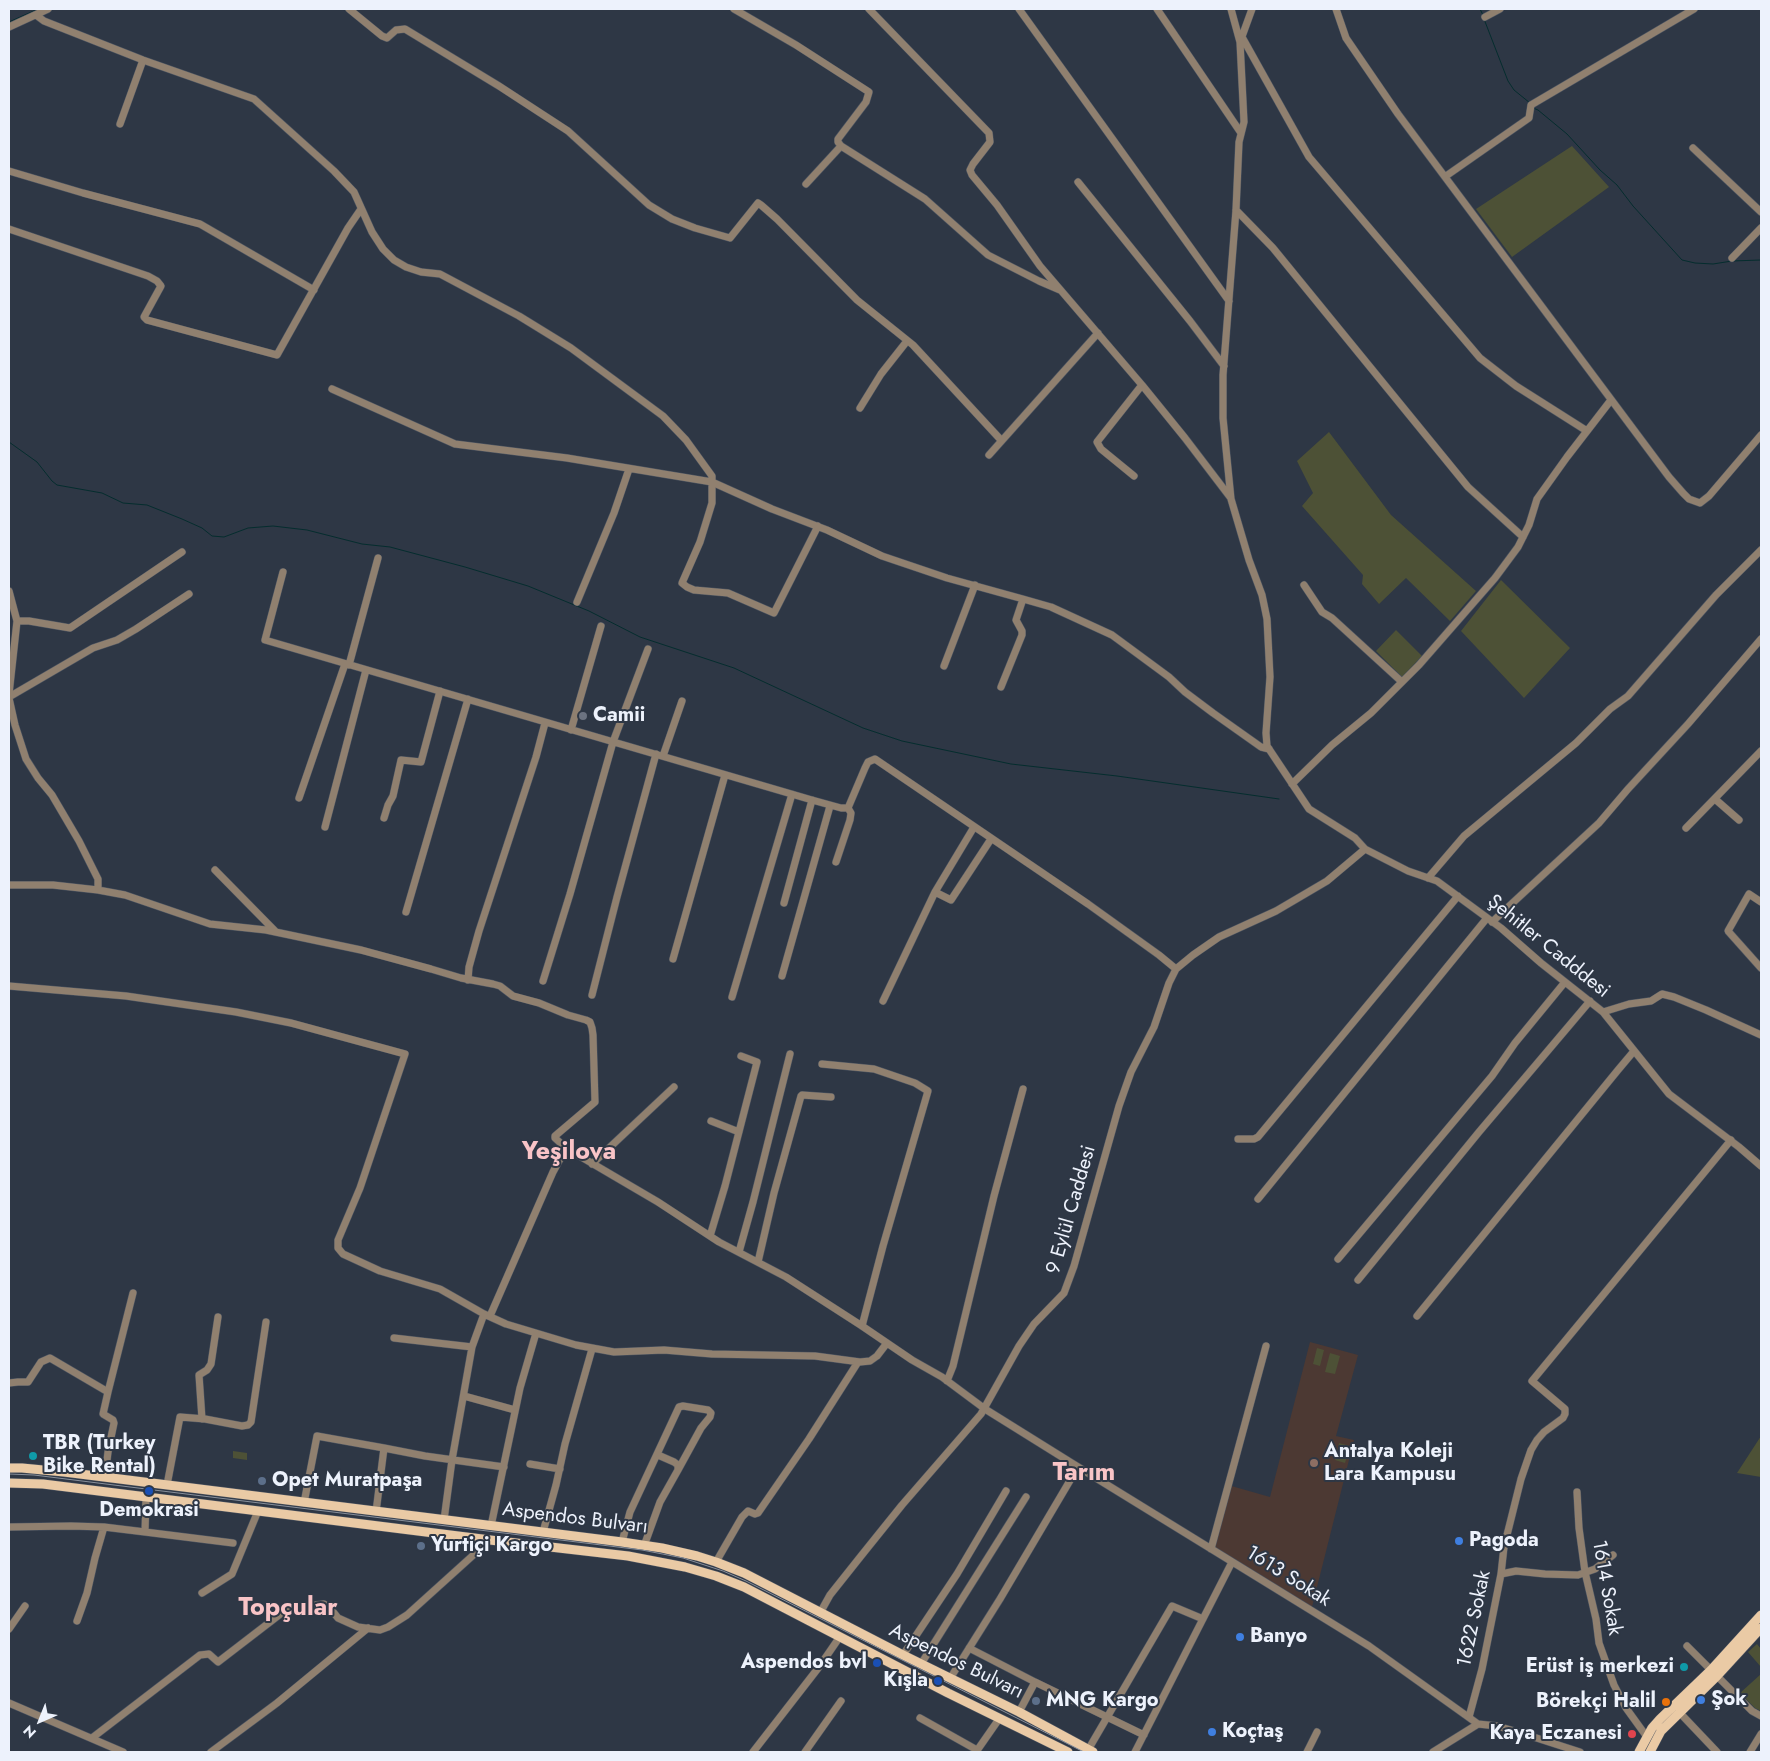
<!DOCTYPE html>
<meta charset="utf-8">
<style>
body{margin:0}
#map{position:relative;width:1770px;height:1761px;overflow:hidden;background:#2e3745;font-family:Jost,sans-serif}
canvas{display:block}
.frame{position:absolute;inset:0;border:10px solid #edf2fc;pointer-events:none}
.north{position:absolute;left:15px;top:1696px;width:50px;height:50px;-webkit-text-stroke:4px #2e3745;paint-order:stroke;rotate:224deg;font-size:14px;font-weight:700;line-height:20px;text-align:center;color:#edf2fc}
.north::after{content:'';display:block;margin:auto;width:18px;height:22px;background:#edf2fc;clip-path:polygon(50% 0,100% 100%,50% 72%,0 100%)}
</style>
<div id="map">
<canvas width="1770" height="1761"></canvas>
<div class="frame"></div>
<div class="north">N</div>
</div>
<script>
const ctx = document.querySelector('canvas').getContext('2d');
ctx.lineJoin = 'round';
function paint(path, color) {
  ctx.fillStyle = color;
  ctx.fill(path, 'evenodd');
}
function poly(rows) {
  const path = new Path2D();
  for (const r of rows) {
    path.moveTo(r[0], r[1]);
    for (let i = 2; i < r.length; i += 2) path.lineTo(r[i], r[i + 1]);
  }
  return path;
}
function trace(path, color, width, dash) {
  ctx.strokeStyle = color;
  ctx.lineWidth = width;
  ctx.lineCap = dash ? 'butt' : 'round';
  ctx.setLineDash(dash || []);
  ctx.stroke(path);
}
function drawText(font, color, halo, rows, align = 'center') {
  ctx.font = font + ' Jost,sans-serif';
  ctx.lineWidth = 4;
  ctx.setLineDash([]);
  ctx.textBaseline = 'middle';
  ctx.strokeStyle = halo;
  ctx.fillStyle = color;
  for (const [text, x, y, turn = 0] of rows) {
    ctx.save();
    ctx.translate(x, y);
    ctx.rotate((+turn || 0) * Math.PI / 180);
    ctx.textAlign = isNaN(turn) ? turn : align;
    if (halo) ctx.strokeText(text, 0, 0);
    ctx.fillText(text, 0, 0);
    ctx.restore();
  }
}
paint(poly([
 [1310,1342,1358,1355,1336,1436,1354,1440,1312,1607,1214,1547,1228,1485,1270,1497]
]), '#4c3933');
paint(poly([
 [1572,146,1609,187,1512,257,1476,209],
 [1329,432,1391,515,1476,591,1450,621,1406,578,1379,604,1362,584,1363,575,1302,506,1313,493,1297,461],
 [1501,580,1570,648,1524,698,1461,631],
 [1396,630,1422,656,1402,677,1376,651],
 [1317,1348,1324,1350,1320,1366,1313,1364],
 [1330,1353,1340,1356,1335,1374,1325,1372],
 [1761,1436,1761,1477,1737,1473],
 [1339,1443,1350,1446,1345,1463,1335,1460],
 [233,1451,247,1453,247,1460,233,1458],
 [1757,1644,1761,1649,1761,1667,1748,1652],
 [1761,1674,1761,1711,1755,1708,1740,1693]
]), '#4d5136');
trace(poly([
 [1480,9,1483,15],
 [1484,19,1508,81,1514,90,1530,103],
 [9,22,38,9],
 [1533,108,1538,110,1567,134,1600,170,1617,185,1633,206,1682,260,1695,263,1713,264,1732,261,1761,260],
 [9,442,37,462,52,481,57,485,102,493,123,503,147,505,182,519,202,528,212,536,224,537,248,528,273,526,307,530,362,544,390,547,465,567,528,586,589,611,640,637,734,668,863,728,902,741,1011,764,1117,776,1279,799]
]), '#052d2e', 1);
const minor = poly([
 [349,9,382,36,387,38,396,30,405,29,499,86,568,131,649,205,672,219,695,228,730,238,758,203,761,205,777,219,857,300,913,345,1001,440],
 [734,9,796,45,869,92,866,102,838,139,838,142,841,146,925,199,988,255,1039,281,1060,290],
 [869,9,989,133,990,142,973,164,970,170,972,175,997,205,1040,266,1142,385,1097,442,1101,449,1134,476],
 [1019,9,1229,301],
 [1157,9,1241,133],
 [1231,9,1240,42],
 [1252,9,1240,42,1244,122,1239,142,1236,210,1223,375,1223,418,1231,499,1249,560,1262,595,1267,619,1270,677,1266,733,1267,746,1309,809,1355,838,1365,849,1408,871,1437,881,1501,928,1541,963,1603,1012,1669,1094,1739,1147,1761,1166],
 [1336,9,1346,38,1398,114,1669,477,1683,493,1689,499,1700,503,1709,496,1761,435],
 [36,15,44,21,143,60,254,99,334,171,354,192,372,232,383,249,394,260,406,267,421,272,440,274,519,316,571,348,663,416,686,440,712,476,712,503,700,542,682,583,687,587,694,590,728,593,774,613,818,526],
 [1485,17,1500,9],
 [9,27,48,9],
 [1242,37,1309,157,1480,358,1516,386,1587,431],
 [120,124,143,60],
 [1693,148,1761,212],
 [9,171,83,193,200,224,314,290],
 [1446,176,1529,118,1531,105,1694,9],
 [1078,182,1190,321,1224,366],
 [806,184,841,146],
 [1236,210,1273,248,1468,487,1523,537],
 [9,229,148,276,157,281,161,286,144,317,147,320,277,355,348,228,361,209],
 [1732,258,1761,228],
 [1142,385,1185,438,1230,497],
 [332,389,455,444,567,458,712,482,772,509,827,530,882,556,947,578,1023,599,1016,620,1022,631,1022,635,1001,687],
 [860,408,881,374,907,341],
 [989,455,1098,333],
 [283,572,265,640,812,800,841,808,848,808],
 [1304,585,1322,612,1332,618,1402,682],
 [9,591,17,621,9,694],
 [1023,599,1051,607,1112,635,1169,677,1185,692,1213,713,1261,747,1269,749],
 [577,602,614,513,629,469],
 [17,621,29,621,70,628,182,552],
 [349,665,378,558],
 [944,666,975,585],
 [9,697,93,648,117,640,136,629,189,594],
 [9,698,15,725,26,759,38,778,52,795,79,841,98,879,98,890],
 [571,730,601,626],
 [663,756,682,701],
 [1292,784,1332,745,1371,713,1419,665,1495,578,1518,547,1529,525,1537,499,1567,457,1611,400],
 [299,798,345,664],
 [1715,799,1739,820],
 [384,818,388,805,393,796,401,760,421,762,440,691],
 [325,827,366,670],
 [1686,828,1761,751],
 [836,862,850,820,851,813,848,808,865,768,868,762,875,759,1088,904,1159,955,1176,969],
 [215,870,276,932],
 [1428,878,1464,836,1576,743,1610,709,1628,696,1716,595,1761,550],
 [9,885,53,885,98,890,125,895,210,924,266,930,361,950,431,969,461,978,493,984,500,986,513,996,539,1003,568,1015,586,1020,590,1022,592,1028,593,1035,595,1102,555,1136,555,1138,566,1148],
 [935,892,951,900,991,839],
 [1761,902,1749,894,1728,931,1761,968],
 [784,903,812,800],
 [406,912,468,699],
 [1492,922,1599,823,1628,789,1688,724,1761,639],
 [673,959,725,775],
 [782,976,830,806],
 [468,980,469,967,479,931,536,757,545,723],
 [543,981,570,894,613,742,648,649],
 [9,986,126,996,236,1012,291,1023,405,1054,360,1188,338,1240,338,1248,343,1254,380,1271,440,1289,484,1314,506,1324,576,1345,614,1352,664,1350,712,1354,815,1356,860,1362,870,1361,877,1356,887,1343],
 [592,995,617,897,656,754],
 [732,997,792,794],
 [883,1001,935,892,974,827],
 [1603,1012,1629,1004,1651,1001,1662,994,1674,997,1706,1010,1761,1035],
 [822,1064,874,1069,915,1083,928,1091,883,1246,862,1326],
 [711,1121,739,1132],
 [1238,1139,1254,1139,1258,1137,1458,896],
 [592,1164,674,1087],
 [1258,1199,1487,918],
 [710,1236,725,1186,757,1062,741,1056],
 [739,1252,753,1202,790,1054],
 [1338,1259,1492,1076,1515,1043,1565,982],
 [758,1262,774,1193,801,1096,802,1095,831,1097],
 [1358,1280,1479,1132,1590,1001],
 [490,1316,553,1172,566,1148,658,1202,719,1242,786,1277,862,1326,912,1360,942,1377,985,1409,1070,1462,1369,1646,1478,1724,1497,1726,1518,1732,1580,1752],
 [1417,1316,1618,1070,1634,1051],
 [394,1338,472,1347],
 [947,1381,953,1366,994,1196,1023,1089],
 [9,1383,18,1382,28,1382,41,1362,50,1358,108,1392,103,1414,113,1420,114,1423,108,1452,105,1477],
 [108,1392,133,1293],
 [464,1396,515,1410],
 [202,1419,199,1375,207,1370,211,1364,218,1317],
 [530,1464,560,1469],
 [167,1485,180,1417,205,1419,242,1426,248,1425,251,1422,266,1322],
 [1577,1492,1579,1528,1585,1572,1596,1619,1599,1643,1614,1685,1626,1708,1647,1737],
 [304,1503,317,1436,384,1448],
 [376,1512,384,1448,425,1456,504,1467],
 [444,1520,452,1460,472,1347,484,1314],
 [491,1526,520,1388,536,1333],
 [9,1527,71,1526,104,1527],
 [145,1532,233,1543],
 [543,1532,556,1485,565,1444,592,1349],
 [622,1542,630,1512,679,1407,683,1406,708,1410,711,1413,710,1417,701,1428,678,1470],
 [644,1546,660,1502,678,1470,678,1465,674,1462,658,1455],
 [1211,1549,1266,1346],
 [716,1562,742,1517,748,1511,755,1514,758,1513,809,1439,858,1362],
 [1501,1574,1516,1571,1545,1574,1578,1575,1595,1569,1613,1555],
 [202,1593,232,1574,258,1511],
 [820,1613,830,1595,861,1556,902,1505,981,1414,1019,1346,1034,1324,1064,1293,1074,1266,1119,1106,1131,1072,1154,1027,1169,983,1176,969,1193,955,1219,937,1276,911,1327,881,1365,849],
 [77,1621,87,1593,95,1558,104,1527,145,1532,146,1497],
 [9,1629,25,1606],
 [1687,1646,1711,1670],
 [969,1648,1035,1682],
 [903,1655,957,1574,1006,1491],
 [921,1664,1026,1497],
 [1717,1676,1752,1711,1761,1716],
 [951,1677,1000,1599,1078,1467],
 [9,1703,123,1752],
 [1019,1712,1035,1682,1144,1735],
 [1679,1712,1717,1752],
 [1469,1717,1482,1669,1501,1574,1504,1547,1521,1479,1531,1450,1537,1440,1544,1432,1563,1418,1565,1414,1565,1409,1532,1381,1731,1140],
 [920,1718,977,1750],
 [92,1738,200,1655,209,1654,218,1662,283,1612,291,1608,324,1604,330,1608,338,1618,358,1627,380,1630,388,1627,407,1615,490,1540],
 [1088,1750,1172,1606,1203,1619],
 [211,1752,277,1703,368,1628],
 [753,1752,819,1667,839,1638],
 [805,1752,841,1701],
 [976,1752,999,1719],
 [1135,1752,1232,1562],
 [1307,1752,1317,1732],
 [1433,1752,1478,1724],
 [1750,1752,1761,1734]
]);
const major = poly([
 [9,1468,22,1468,64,1472,622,1542,662,1548,697,1556,716,1562,744,1573,903,1655,1019,1712,1093,1752],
 [9,1483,43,1484,490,1540,628,1556,685,1567,716,1576,744,1587,948,1693,1068,1752],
 [1639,1752,1652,1728,1660,1719,1711,1670,1761,1615],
 [1650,1752,1661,1731,1717,1676,1761,1628]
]);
trace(minor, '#4d5562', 8);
trace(major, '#4d5562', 10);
trace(minor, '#90806f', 7);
trace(major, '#eacaa5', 9);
trace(poly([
 [9,1474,34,1475,162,1491,642,1550,683,1558,723,1571,746,1581,1084,1752]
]), '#888f9b', 1);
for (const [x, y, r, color] of [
 [583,716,5,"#6b7280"],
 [33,1456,5,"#0f9aa8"],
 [1314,1463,5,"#8d6e63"],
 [262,1481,5,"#5c6f8a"],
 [149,1491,5,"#1a4fb4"],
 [1459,1541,5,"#3f7fe0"],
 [421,1546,5,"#5c6f8a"],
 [1240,1637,5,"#3f7fe0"],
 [877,1663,5,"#1a4fb4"],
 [1684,1667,5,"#0f9aa8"],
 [938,1681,5,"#1a4fb4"],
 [1701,1700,5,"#3f7fe0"],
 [1036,1701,5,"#5c6f8a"],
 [1666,1702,5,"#e8710a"],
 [1212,1732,5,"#3f7fe0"],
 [1632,1734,5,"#e0444e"]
]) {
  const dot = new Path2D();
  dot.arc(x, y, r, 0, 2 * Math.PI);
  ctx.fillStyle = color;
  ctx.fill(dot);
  trace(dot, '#2e3745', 2);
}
drawText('bold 20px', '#edf2fc', '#2e3745', [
 ["Camii",593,716],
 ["TBR (Turkey",43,1444],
 ["Bike Rental)",43,1467],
 ["Antalya Koleji",1324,1452],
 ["Lara Kampusu",1324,1475],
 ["Opet Muratpaşa",272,1481],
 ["Demokrasi",149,1511,"center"],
 ["Pagoda",1469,1541],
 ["Yurtiçi Kargo",431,1546],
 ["Banyo",1250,1637],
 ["Aspendos bvl",867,1663,"right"],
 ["Erüst iş merkezi",1674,1667,"right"],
 ["Kışla",928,1681,"right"],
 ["Şok",1711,1700],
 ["MNG Kargo",1046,1701],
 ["Börekçi Halil",1656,1702,"right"],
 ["Koçtaş",1222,1732],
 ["Kaya Eczanesi",1622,1734,"right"]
], 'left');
drawText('20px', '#edf2fc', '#2e3745', [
 ["Şehitler Cadddesi",1548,947,39],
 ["9 Eylül Caddesi",1072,1210,-74],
 ["Aspendos Bulvarı",575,1519,7],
 ["1613 Sokak",1288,1577,32],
 ["1614 Sokak",1606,1588,80],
 ["1622 Sokak",1475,1619,-78],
 ["Aspendos Bulvarı",956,1662,26]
]);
drawText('bold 25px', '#f9c4c7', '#2e3745', [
 ["Yeşilova",569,1153],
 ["Tarım",1084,1474],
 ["Topçular",288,1609]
]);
</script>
